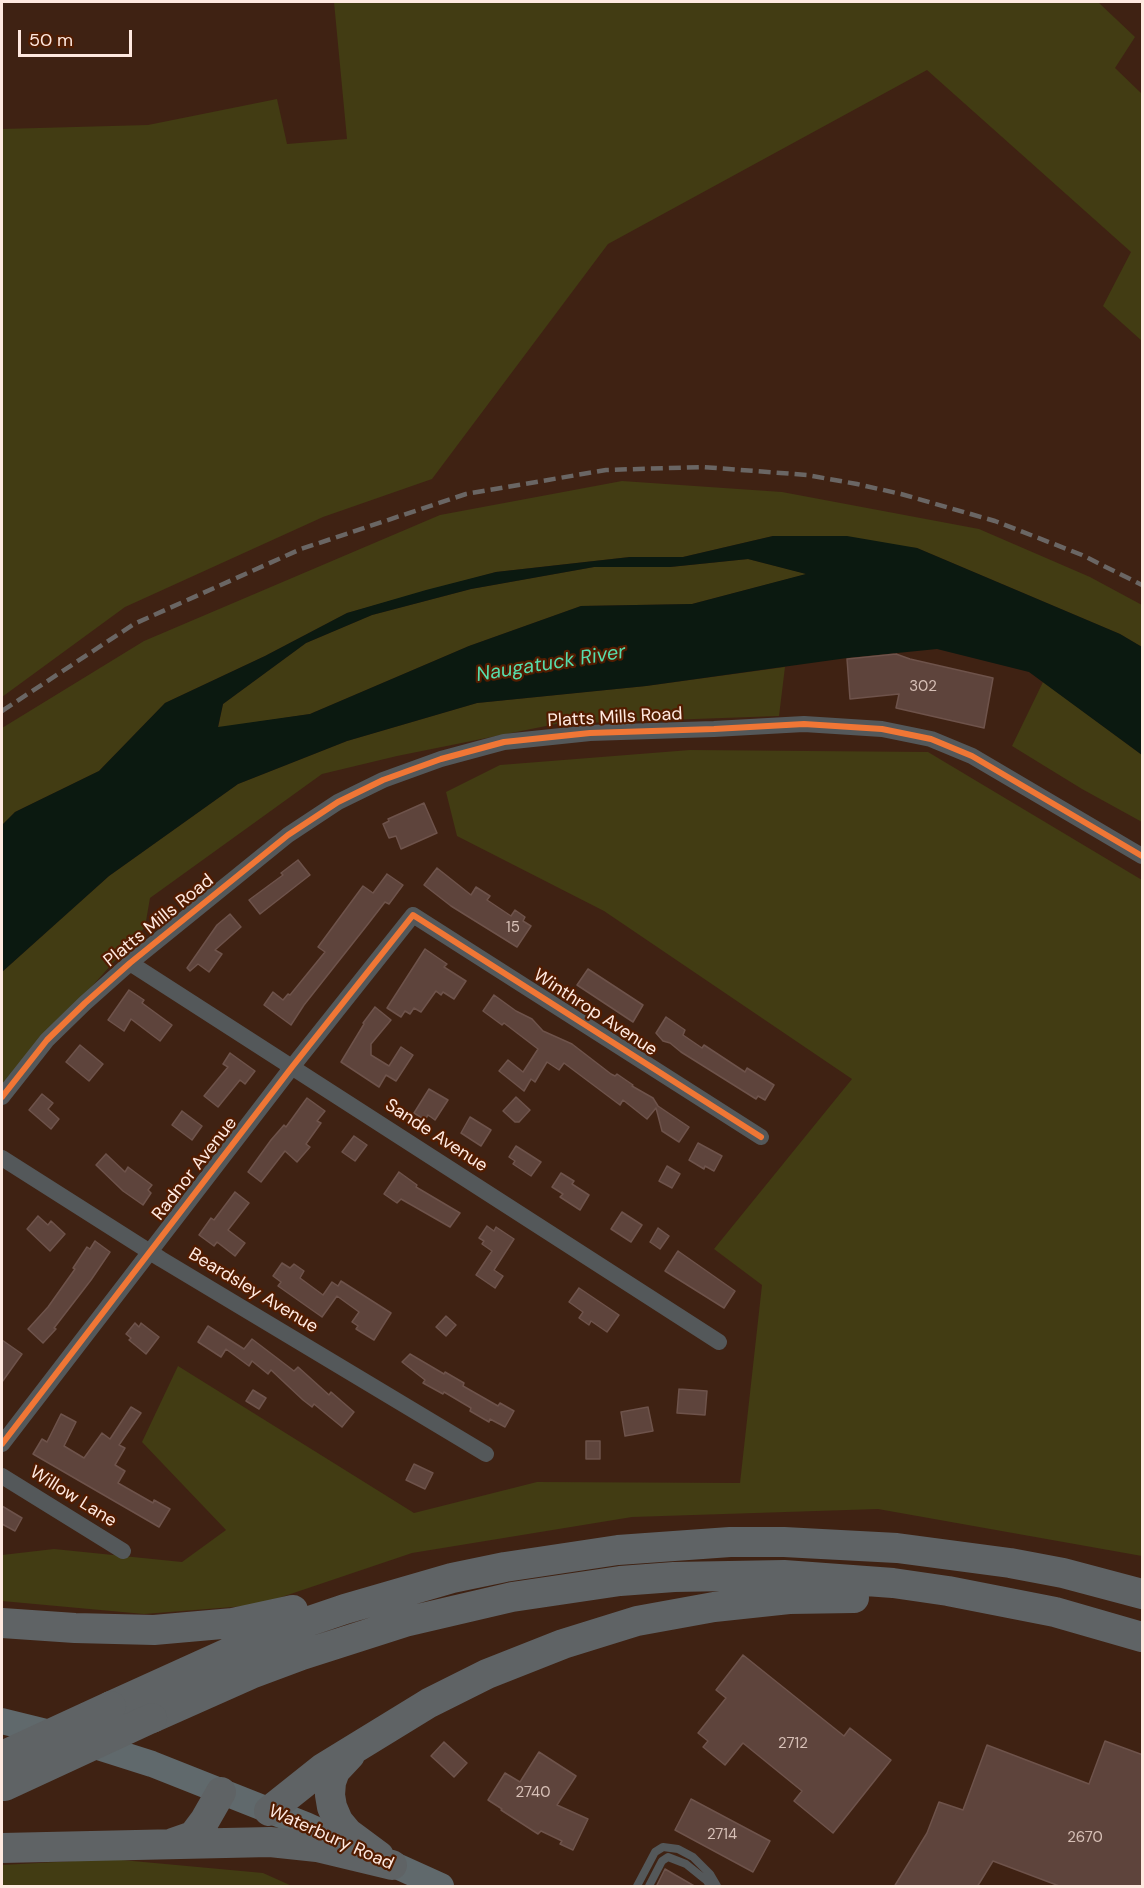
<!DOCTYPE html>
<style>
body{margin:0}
#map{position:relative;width:1144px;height:1888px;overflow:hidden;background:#3f2213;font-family:"DM Sans",sans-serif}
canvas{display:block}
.frame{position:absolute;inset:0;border:3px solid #ffe9e0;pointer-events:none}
.scale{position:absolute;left:18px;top:30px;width:114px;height:27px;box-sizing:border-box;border:3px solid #ffe9e0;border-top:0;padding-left:8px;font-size:18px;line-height:21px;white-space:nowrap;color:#ffe9e0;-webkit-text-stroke:4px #521c00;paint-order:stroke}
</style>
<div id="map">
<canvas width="1144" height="1888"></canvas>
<div class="frame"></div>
<div class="scale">50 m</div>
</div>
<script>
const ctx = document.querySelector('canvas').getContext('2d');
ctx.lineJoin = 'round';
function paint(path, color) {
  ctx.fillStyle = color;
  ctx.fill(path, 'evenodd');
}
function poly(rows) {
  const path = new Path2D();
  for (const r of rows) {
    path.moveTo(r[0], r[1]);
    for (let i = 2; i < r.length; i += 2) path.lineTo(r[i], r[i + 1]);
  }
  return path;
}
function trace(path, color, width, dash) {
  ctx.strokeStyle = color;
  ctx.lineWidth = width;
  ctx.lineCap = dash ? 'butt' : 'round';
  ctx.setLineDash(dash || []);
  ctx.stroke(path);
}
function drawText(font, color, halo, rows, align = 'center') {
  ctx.font = font + ' "DM Sans",sans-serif';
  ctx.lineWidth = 4.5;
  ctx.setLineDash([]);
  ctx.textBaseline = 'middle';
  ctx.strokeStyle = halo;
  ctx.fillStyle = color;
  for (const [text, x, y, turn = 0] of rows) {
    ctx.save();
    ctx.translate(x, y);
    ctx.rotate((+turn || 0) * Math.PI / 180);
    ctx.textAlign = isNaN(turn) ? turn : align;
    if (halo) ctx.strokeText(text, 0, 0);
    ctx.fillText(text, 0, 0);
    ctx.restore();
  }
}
paint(poly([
 [334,2,1098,2,1135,37,1115,68,1142,94,1142,341,1103,306,1131,252,927,70,608,244,432,479,323,517,125,607,2,697,2,129,148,125,277,99,287,144,347,139],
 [622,481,782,492,979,529,1090,577,1142,605,1142,647,1120,634,917,548,773,536,683,557,630,557,496,572,347,613,265,656,165,703,99,771,15,812,2,825,2,728,144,641,440,515],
 [748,559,807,574,692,604,581,606,469,646,310,714,218,728,223,704,306,643,372,615,471,589,594,567,670,567],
 [785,667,779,716,556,724,397,756,322,774,150,898,145,927,2,1087,2,972,109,876,238,784,347,741,477,703,646,686],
 [1043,682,1142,755,1142,822,1082,789,1012,746],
 [690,750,928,752,1142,880,1142,1556,878,1509,632,1517,412,1553,258,1605,144,1614,2,1601,2,1555,54,1549,182,1562,226,1530,142,1442,178,1366,414,1513,537,1482,740,1483,762,1285,714,1249,852,1079,604,911,457,836,446,792,500,765],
 [111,1859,263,1873,292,1886,2,1886,2,1865]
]), '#423c13');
paint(poly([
 [773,536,847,536,917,548,1120,634,1142,647,1142,755,1029,672,937,649,847,658,646,686,477,703,347,741,238,784,109,876,2,972,2,825,15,812,99,771,165,703,265,656,347,613,426,590,496,572,630,557,683,557],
 [748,559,806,574,692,604,581,606,469,646,310,714,218,727,223,704,306,643,372,615,471,589,594,567,670,567]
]), '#0b1910');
const building = poly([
 [896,654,910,659,993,678,984,728,896,708,899,694,850,699,847,659,896,654],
 [424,803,437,833,401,849,396,836,389,838,383,824,389,821,388,819,424,803],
 [298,860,310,875,260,914,249,900,283,875,281,873,298,860],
 [437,868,471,895,476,887,490,896,487,900,511,916,515,910,525,917,523,921,531,926,517,947,451,906,424,885,437,868],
 [387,874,403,885,389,904,385,902,368,924,304,1005,291,1025,264,1005,273,992,283,1000,288,994,290,995,325,952,318,947,363,886,373,893,387,874],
 [230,914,241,927,215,950,222,954,209,972,198,964,190,971,187,968,217,925,230,914],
 [425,949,447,964,444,967,466,981,454,999,443,992,441,995,436,991,421,1012,414,1008,410,1014,405,1011,401,1017,387,1008,425,949],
 [588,969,643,1005,633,1022,577,985,588,969],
 [129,990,144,1000,142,1003,172,1025,160,1041,131,1019,124,1031,108,1020,129,990],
 [494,995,516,1011,532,1019,543,1031,572,1044,611,1074,615,1076,617,1074,633,1085,632,1086,653,1098,658,1106,689,1127,679,1142,662,1131,656,1108,647,1119,623,1100,620,1105,564,1063,559,1070,547,1062,535,1082,531,1079,524,1091,499,1071,508,1060,523,1072,538,1049,504,1023,502,1025,483,1011,494,995],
 [375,1007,391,1020,371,1044,371,1055,389,1066,401,1047,413,1055,396,1081,386,1075,379,1087,341,1062,364,1024,363,1023,375,1007],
 [666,1017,685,1030,683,1035,702,1048,704,1045,745,1072,747,1068,774,1085,765,1100,758,1096,756,1099,681,1052,670,1043,663,1041,656,1033,666,1017],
 [80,1045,103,1064,89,1081,66,1062,80,1045],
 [230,1053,255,1071,245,1084,240,1080,218,1107,204,1096,228,1067,223,1064,230,1053],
 [429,1089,448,1100,435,1120,428,1115,425,1120,414,1113,429,1089],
 [42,1094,53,1103,48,1109,59,1119,51,1129,29,1110,42,1094],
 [516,1097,530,1110,519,1122,515,1122,503,1111,516,1097],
 [307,1098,325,1111,317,1121,321,1123,306,1144,310,1147,297,1162,285,1151,261,1182,248,1172,271,1140,284,1125,286,1127,307,1098],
 [182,1111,202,1126,192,1140,172,1125,182,1111],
 [470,1117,491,1130,481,1146,461,1133,470,1117],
 [354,1136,367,1145,355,1161,342,1152,354,1136],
 [698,1143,722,1156,714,1171,705,1166,704,1169,689,1160,698,1143],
 [516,1146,541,1162,531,1176,513,1164,515,1161,509,1157,516,1146],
 [106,1154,125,1172,128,1167,152,1185,148,1190,151,1193,143,1205,123,1191,96,1165,106,1154],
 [667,1166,680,1174,672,1188,659,1181,667,1166],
 [399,1172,417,1185,416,1187,460,1213,450,1227,401,1199,397,1203,384,1194,399,1172],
 [561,1173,574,1181,572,1184,589,1195,580,1210,560,1197,563,1194,552,1187,561,1173],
 [235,1192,249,1203,228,1230,245,1243,235,1256,217,1242,214,1246,199,1235,211,1218,214,1220,235,1192],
 [622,1212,642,1225,631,1242,611,1229,622,1212],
 [38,1216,48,1225,51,1221,65,1234,50,1251,27,1229,38,1216],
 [487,1226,494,1231,496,1227,514,1239,494,1270,503,1276,495,1288,476,1275,492,1251,482,1244,484,1241,479,1238,487,1226],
 [658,1228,669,1236,660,1249,650,1242,658,1228],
 [95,1241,110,1252,91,1280,54,1328,56,1329,43,1343,28,1329,48,1307,75,1269,73,1268,87,1247,90,1249,95,1241],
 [678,1251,735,1291,724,1308,665,1271,678,1251],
 [282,1263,290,1268,294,1264,304,1271,300,1278,323,1295,332,1282,338,1286,341,1281,391,1313,374,1340,356,1329,358,1326,352,1322,359,1312,337,1296,322,1317,278,1286,281,1282,273,1276,282,1263],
 [579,1288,619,1315,607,1332,591,1321,589,1325,579,1318,583,1312,569,1302,579,1288],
 [446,1316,456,1325,446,1336,436,1327,446,1316],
 [135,1323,139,1327,141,1323,159,1337,146,1354,129,1340,131,1338,126,1334,135,1323],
 [208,1326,244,1349,252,1339,294,1371,298,1367,329,1395,331,1392,354,1412,342,1427,314,1404,312,1407,303,1400,271,1370,268,1374,252,1361,249,1366,226,1349,221,1357,198,1342,208,1326],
 [2,1340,22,1354,2,1382,2,1340],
 [410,1354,444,1374,445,1372,464,1383,463,1386,498,1406,500,1403,514,1411,505,1427,490,1419,489,1422,470,1411,471,1408,444,1392,443,1394,423,1383,425,1380,402,1362,410,1354],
 [679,1389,707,1391,705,1415,677,1413,679,1389],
 [253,1390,266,1398,259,1409,246,1401,253,1390],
 [131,1407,141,1413,119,1445,125,1448,115,1465,125,1471,118,1483,153,1503,154,1500,170,1509,159,1527,33,1454,42,1439,47,1442,61,1414,76,1422,64,1446,84,1458,102,1433,110,1439,131,1407],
 [648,1407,653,1431,625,1436,621,1412,648,1407],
 [586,1441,600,1441,600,1459,586,1459,586,1441],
 [414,1464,433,1473,425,1489,406,1480,414,1464],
 [2,1506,22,1518,15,1531,2,1524,2,1506],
 [743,1655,844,1736,850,1728,891,1760,833,1833,794,1801,802,1791,743,1743,725,1765,703,1747,708,1741,698,1733,726,1698,716,1690,743,1655],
 [1105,1741,1143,1755,1143,1887,1062,1887,993,1861,977,1887,894,1887,927,1833,939,1802,963,1810,987,1745,1089,1784,1105,1741],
 [444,1742,467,1763,454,1777,431,1756,444,1742],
 [539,1752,576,1776,557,1805,588,1819,573,1850,560,1844,562,1841,541,1831,538,1834,501,1810,502,1809,488,1800,505,1773,520,1782,539,1752],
 [691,1799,770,1841,753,1872,675,1830,691,1799],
 [665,1869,696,1887,656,1887,665,1869]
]);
paint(building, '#5e443c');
trace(building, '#6e534b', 1.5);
trace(poly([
 [637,1886,655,1852,663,1847,678,1849,693,1857,710,1874,717,1886],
 [649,1886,662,1861,668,1857,686,1864,707,1881,710,1886]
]), '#54585a', 8);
trace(poly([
 [130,963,719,1342],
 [2,1097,47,1040,85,1003,130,963,288,835,338,802,383,780,441,759,504,742,590,733,714,729,804,724,882,729,931,739,972,756,1142,856],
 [2,1158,161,1259,486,1454],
 [2,1444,292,1067,413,915,761,1137],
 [2,1476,123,1551]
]), '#54585a', 16);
trace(poly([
 [2,1721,67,1737,152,1764,306,1825,441,1886]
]), '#60696c', 26);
trace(poly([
 [2,1623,75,1628,154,1630,233,1623,293,1610],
 [111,1706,239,1648,292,1627,345,1609,452,1578,505,1567,618,1550,730,1542,784,1542,897,1548,1010,1563,1063,1573,1142,1594],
 [152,1718,251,1674,302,1655,405,1622,512,1597,620,1581,674,1577,784,1575,893,1583,948,1591,1055,1612,1142,1637],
 [350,1755,335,1771,331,1782,330,1795,332,1807,338,1821,348,1833,379,1856],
 [269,1811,323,1768,429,1703,487,1674,563,1644,637,1621,714,1607,789,1599,854,1598],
 [173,1843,193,1836,205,1820,221,1792],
 [2,1848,270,1842,317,1847,392,1865]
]), '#5f6365', 30);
trace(poly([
 [2,711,134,624,301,549,466,494,606,470,703,467,807,475,857,484,901,494,995,521,1082,555,1142,585]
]), '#6a6664', 4.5, [12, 6]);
trace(poly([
 [2,1756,111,1706],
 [5,1786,152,1718]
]), '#5f6365', 30);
trace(poly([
 [2,1097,47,1040,85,1003,130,963,288,835,338,802,383,780,441,759,504,742,590,733,714,729,804,724,882,729,931,739,972,756,1142,856],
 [2,1444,292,1067,413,915,761,1137]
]), '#f07635', 6);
drawText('15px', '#d7c0b7', null, [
 ["302",923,687],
 ["15",513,928],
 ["2712",793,1744],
 ["2740",533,1793],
 ["2714",722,1835],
 ["2670",1085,1838]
]);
drawText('18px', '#ffe9e0', '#521c00', [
 ["Platts Mills Road",615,718,-3],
 ["Platts Mills Road",159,921,-39],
 ["Winthrop Avenue",595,1013,33],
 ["Sande Avenue",436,1136,33],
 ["Radnor Avenue",195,1169,-52],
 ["Beardsley Avenue",253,1291,31],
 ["Willow Lane",73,1497,32],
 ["Waterbury Road",331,1838,24]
]);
drawText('italic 20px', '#57ddac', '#521c00', [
 ["Naugatuck River",551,664,-9]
]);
</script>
